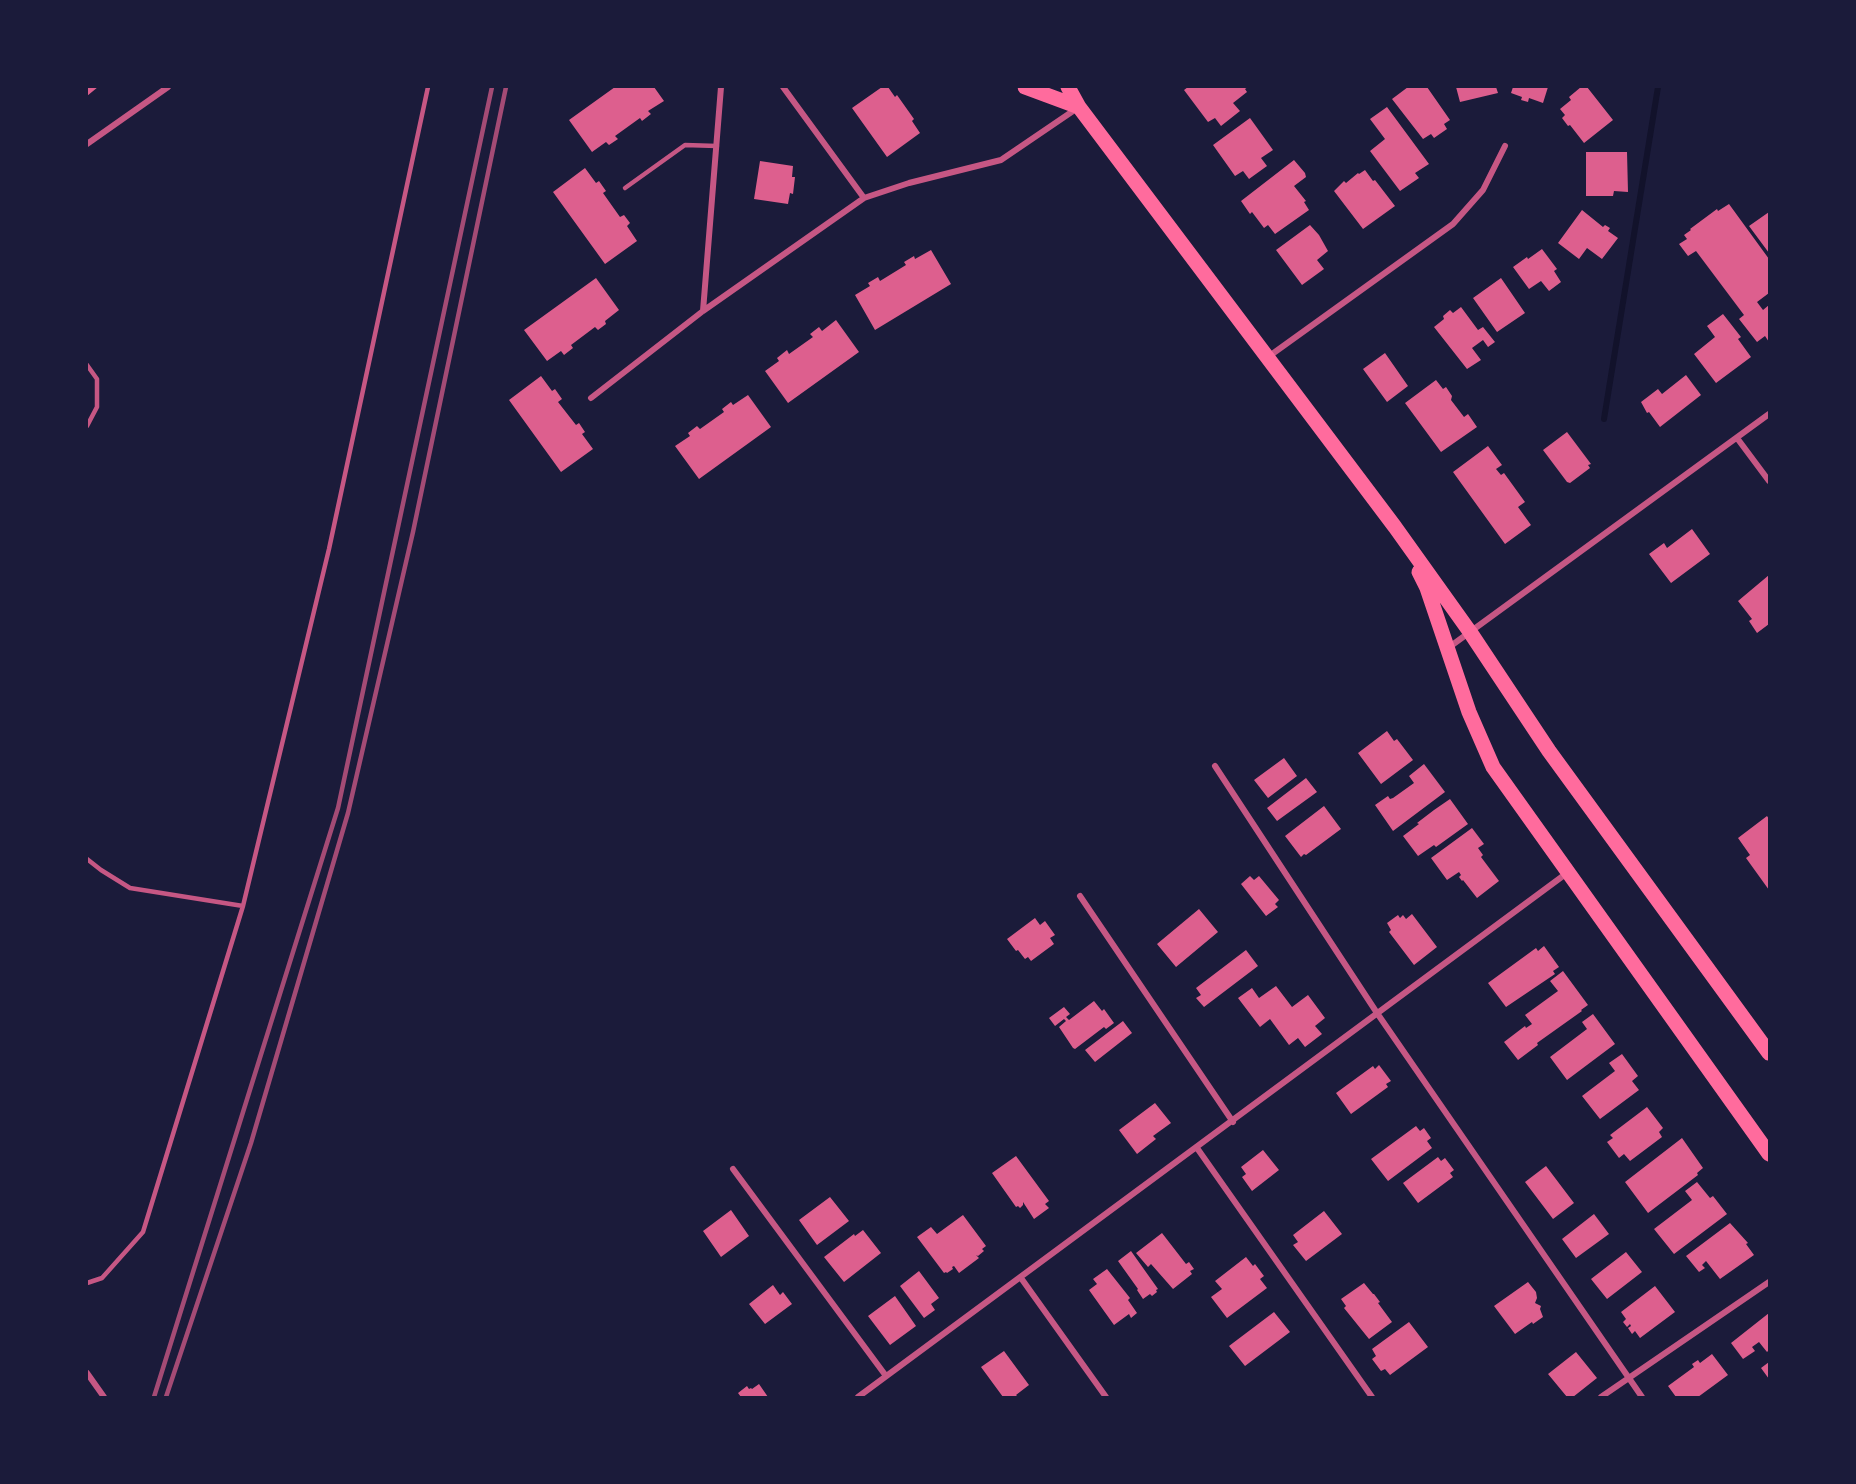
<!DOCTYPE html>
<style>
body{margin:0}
#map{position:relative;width:1856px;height:1484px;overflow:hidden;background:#1b1b3a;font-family:Helvetica,sans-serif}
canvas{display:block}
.frame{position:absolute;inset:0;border:88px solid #1b1b3a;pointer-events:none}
</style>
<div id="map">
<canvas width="1856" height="1484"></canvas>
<div class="frame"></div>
</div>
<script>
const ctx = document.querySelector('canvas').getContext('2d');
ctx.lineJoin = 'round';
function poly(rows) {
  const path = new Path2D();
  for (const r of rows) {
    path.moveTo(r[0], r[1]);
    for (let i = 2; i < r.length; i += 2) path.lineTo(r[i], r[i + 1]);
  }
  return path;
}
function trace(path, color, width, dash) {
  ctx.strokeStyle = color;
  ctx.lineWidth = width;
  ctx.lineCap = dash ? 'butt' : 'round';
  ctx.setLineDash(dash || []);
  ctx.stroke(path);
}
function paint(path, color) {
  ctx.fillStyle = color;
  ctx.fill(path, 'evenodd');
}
trace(poly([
 [1604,419,1658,87]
]), '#12122b', 6);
paint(poly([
 [87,87,98,87,87,96],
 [615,87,654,87,664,101,648,111,651,114,642,121,640,118,615,136,618,139,609,145,606,142,592,152,569,120],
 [882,87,888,87,895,97,897,95,914,119,912,121,920,133,887,157,852,108],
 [1188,87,1248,87,1245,89,1247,92,1233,103,1240,111,1221,126,1215,118,1208,122,1184,90],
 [1408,87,1427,87,1450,120,1444,124,1447,129,1434,138,1431,134,1423,139,1392,99],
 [1456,87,1496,87,1498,93,1460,102],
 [1513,87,1548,87,1543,103,1529,98,1528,102,1521,100,1522,97,1511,93],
 [1581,87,1587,87,1613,120,1584,143,1570,125,1568,126,1562,118,1565,115,1560,109,1571,100,1569,97],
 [1387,107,1429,164,1415,173,1419,178,1400,191,1370,151,1385,139,1370,119],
 [1250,118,1273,150,1261,158,1267,166,1249,179,1243,171,1235,176,1213,145],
 [1586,152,1627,152,1628,192,1614,191,1613,196,1586,196],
 [1294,160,1305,173,1306,177,1294,186,1306,201,1304,202,1309,210,1275,234,1268,225,1264,228,1252,212,1250,214,1241,201],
 [760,161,793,166,792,177,795,177,793,194,790,193,788,204,754,199],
 [585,168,596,183,599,181,606,191,603,193,620,217,624,215,630,223,627,226,637,241,605,264,553,192],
 [1365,170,1373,181,1375,180,1395,206,1363,229,1334,191,1344,181,1346,183,1358,173,1359,174],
 [1729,204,1769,259,1769,293,1757,302,1763,310,1769,305,1769,342,1765,336,1757,342,1739,319,1744,315,1696,251,1688,256,1679,244,1687,239,1684,235,1691,230,1690,229,1717,209,1718,211],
 [1582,210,1603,227,1605,225,1610,228,1608,231,1618,238,1602,259,1587,248,1579,259,1558,243],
 [1769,212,1769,253,1749,226],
 [1310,225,1319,235,1328,251,1317,260,1324,269,1302,285,1276,250],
 [1542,249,1557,269,1554,271,1561,282,1549,291,1541,281,1529,289,1513,267,1527,257,1528,259],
 [931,250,951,284,875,330,855,295,870,286,868,283,878,277,880,281,906,265,904,262,914,256,915,259],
 [596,278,619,310,605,321,606,324,598,330,595,327,571,345,573,348,564,355,561,351,547,361,524,330],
 [1501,278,1525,313,1497,332,1473,298],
 [1461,307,1478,330,1483,327,1495,342,1488,347,1483,340,1472,348,1481,360,1467,369,1434,327,1444,319,1443,316,1450,310,1453,313],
 [1723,314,1741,337,1738,339,1751,357,1716,383,1694,354,1715,337,1707,326],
 [836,320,859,352,788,403,765,371,779,361,777,358,787,350,789,354,813,337,810,334,819,327,822,331],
 [1385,353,1408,386,1387,402,1363,369],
 [1686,375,1701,395,1660,427,1649,412,1647,413,1641,402,1658,389,1662,394],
 [541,376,552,391,555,389,562,399,558,402,576,425,579,423,585,432,582,434,593,449,561,472,509,400],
 [1436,380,1443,389,1446,387,1452,396,1451,400,1464,417,1468,414,1477,427,1441,452,1405,403],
 [748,395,771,427,699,479,675,446,690,436,688,433,697,426,700,429,724,412,722,409,731,402,733,405],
 [1567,432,1591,464,1588,465,1590,468,1570,483,1567,482,1543,450],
 [1488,446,1502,465,1496,469,1501,475,1504,473,1525,502,1518,507,1531,525,1505,544,1453,472],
 [1692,529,1710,554,1671,583,1649,554,1664,543,1667,548],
 [1769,575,1769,624,1757,633,1749,621,1752,619,1738,601],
 [1387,731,1394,741,1397,739,1413,760,1381,784,1358,753],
 [1284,758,1297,776,1268,798,1254,780],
 [1424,764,1445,792,1393,831,1375,805,1388,796,1390,799,1393,798,1414,783,1409,776],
 [1306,778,1317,792,1277,821,1267,808],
 [1450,799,1468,824,1436,847,1434,845,1418,856,1403,836,1419,824,1417,823,1434,810],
 [1324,806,1341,829,1306,855,1304,854,1301,857,1285,836],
 [1767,816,1769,819,1769,890,1746,858,1750,855,1738,838],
 [1472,828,1484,844,1478,848,1483,855,1481,857,1499,881,1477,898,1463,880,1462,881,1459,877,1461,875,1459,872,1447,880,1431,858],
 [1250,876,1254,880,1259,876,1279,900,1275,904,1278,907,1266,916,1241,884],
 [1199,909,1218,932,1176,967,1157,944],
 [1412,914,1437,947,1414,965,1389,932,1391,930,1387,923,1398,915,1400,918,1403,915,1406,919],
 [1035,918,1040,925,1045,921,1055,935,1050,938,1054,944,1031,961,1028,957,1025,959,1018,950,1016,951,1007,939],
 [1544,946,1559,967,1553,971,1555,974,1506,1007,1488,983,1536,948,1538,951],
 [1246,950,1258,966,1204,1007,1196,998,1201,995,1196,988],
 [1563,971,1588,1005,1581,1010,1582,1011,1537,1043,1538,1045,1518,1060,1504,1042,1525,1026,1526,1028,1532,1024,1525,1015,1558,991,1550,981],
 [1276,986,1292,1007,1308,995,1325,1018,1315,1026,1322,1034,1305,1047,1298,1038,1289,1045,1270,1019,1260,1027,1238,998,1252,988,1259,998],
 [1094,1001,1102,1011,1104,1009,1114,1023,1106,1029,1104,1027,1075,1049,1073,1048,1059,1027,1066,1021,1064,1019,1055,1026,1049,1018,1064,1007,1070,1014,1066,1017,1069,1020],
 [1593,1014,1615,1044,1567,1080,1550,1057,1587,1029,1582,1022],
 [1123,1021,1132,1033,1095,1062,1085,1050],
 [1622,1054,1638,1076,1632,1081,1639,1090,1600,1119,1582,1096,1615,1071,1609,1063],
 [1379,1065,1391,1081,1386,1084,1388,1087,1351,1114,1336,1093,1373,1066,1375,1069],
 [1155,1103,1171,1123,1153,1136,1156,1139,1137,1154,1119,1130],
 [1647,1107,1663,1128,1659,1132,1662,1137,1630,1161,1624,1154,1619,1158,1607,1142,1613,1138,1610,1135],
 [1416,1126,1420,1131,1424,1128,1431,1138,1427,1141,1432,1148,1388,1181,1371,1159],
 [1682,1138,1703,1168,1697,1173,1698,1175,1648,1213,1625,1182],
 [1263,1150,1279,1170,1252,1191,1242,1177,1246,1174,1241,1167],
 [1016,1156,1049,1201,1045,1204,1049,1208,1034,1219,1023,1202,1023,1205,1020,1208,1018,1206,1016,1207,992,1173],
 [1438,1157,1441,1161,1445,1158,1454,1170,1450,1173,1453,1177,1418,1203,1403,1183],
 [1546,1166,1574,1203,1553,1219,1525,1182],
 [1697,1182,1710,1198,1713,1196,1727,1214,1674,1254,1654,1229,1692,1200,1685,1191],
 [830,1197,849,1221,817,1245,799,1220],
 [731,1210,749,1236,721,1257,703,1231],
 [1324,1211,1342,1234,1306,1261,1293,1245,1298,1242,1293,1235],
 [1594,1214,1609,1234,1576,1258,1562,1239],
 [963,1215,986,1246,982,1249,984,1251,978,1256,976,1255,979,1258,959,1273,954,1266,952,1267,953,1269,947,1273,946,1272,944,1273,917,1237,931,1227,937,1234],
 [1730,1223,1748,1243,1746,1244,1754,1255,1720,1279,1706,1261,1702,1265,1705,1268,1699,1272,1686,1256],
 [863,1230,881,1253,844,1282,824,1257,854,1234,855,1236],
 [1162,1233,1186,1264,1189,1262,1194,1269,1190,1271,1192,1274,1173,1289,1151,1264,1148,1267,1136,1253],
 [1131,1251,1158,1289,1156,1290,1157,1292,1152,1296,1150,1294,1143,1299,1137,1290,1138,1289,1118,1261],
 [1626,1252,1642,1272,1607,1299,1591,1279],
 [1246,1257,1253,1266,1255,1264,1264,1276,1260,1279,1267,1288,1227,1318,1211,1297,1222,1289,1215,1281],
 [1107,1269,1130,1298,1128,1300,1137,1313,1131,1318,1129,1314,1114,1325,1089,1290,1097,1284,1093,1279],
 [919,1271,939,1298,931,1304,935,1310,924,1318,900,1286],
 [1528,1282,1536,1292,1537,1298,1535,1303,1541,1306,1540,1309,1543,1317,1533,1324,1532,1322,1515,1334,1494,1306],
 [1364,1283,1373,1294,1374,1294,1380,1302,1378,1303,1392,1322,1369,1339,1344,1308,1346,1306,1341,1299],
 [773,1285,780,1295,783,1292,792,1304,765,1324,749,1304],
 [1655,1286,1675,1312,1640,1338,1635,1331,1632,1334,1628,1328,1631,1326,1630,1324,1627,1327,1623,1322,1626,1319,1621,1312],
 [895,1296,916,1326,890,1345,868,1316],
 [1274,1312,1290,1332,1245,1366,1229,1346],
 [1769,1313,1769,1350,1767,1352,1759,1342,1752,1347,1755,1351,1743,1359,1731,1343],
 [1409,1322,1428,1347,1390,1375,1385,1369,1381,1371,1372,1359,1376,1356,1372,1349],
 [1004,1351,1029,1385,1016,1395,1018,1397,1003,1397,981,1367],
 [1576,1352,1597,1378,1573,1397,1567,1397,1548,1374],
 [1712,1354,1728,1375,1698,1397,1676,1397,1668,1386,1694,1367,1692,1364,1698,1360,1700,1363],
 [1769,1362,1769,1379,1761,1368],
 [759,1384,768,1397,741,1397,738,1393,747,1386,749,1389,751,1388,752,1389]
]), '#dd5f8e');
trace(poly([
 [625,188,685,145,717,146],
 [87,365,97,379,97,407,87,426],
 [87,859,101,870,130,888,243,906],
 [87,1283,102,1278,143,1232,243,906,329,549,428,87]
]), '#c65784', 4.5);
trace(poly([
 [87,144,168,87],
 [864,198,909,183,1001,160,1076,109],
 [703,311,721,87],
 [1268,357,1453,224,1483,190,1505,146],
 [591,398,703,311,864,198,783,87],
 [1737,438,1769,481],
 [1448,648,1769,414],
 [1215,766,1377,1013,1642,1397],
 [1080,896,1233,1122],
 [1197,1148,1372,1397],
 [733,1169,886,1376],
 [1021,1278,1106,1397],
 [87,1373,104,1397],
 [858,1397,1567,873],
 [1601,1397,1769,1282]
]), '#c65784', 6);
trace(poly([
 [1025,87,1079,107],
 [1068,87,1079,107,1395,527,1470,632,1549,751,1769,1053],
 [1419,572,1427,588,1469,712,1493,767,1769,1154]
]), '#ff6b9d', 15);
trace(poly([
 [154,1397,338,808,492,87],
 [166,1397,251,1143,348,813,413,532,506,87]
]), '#a44b75', 4.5);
</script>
